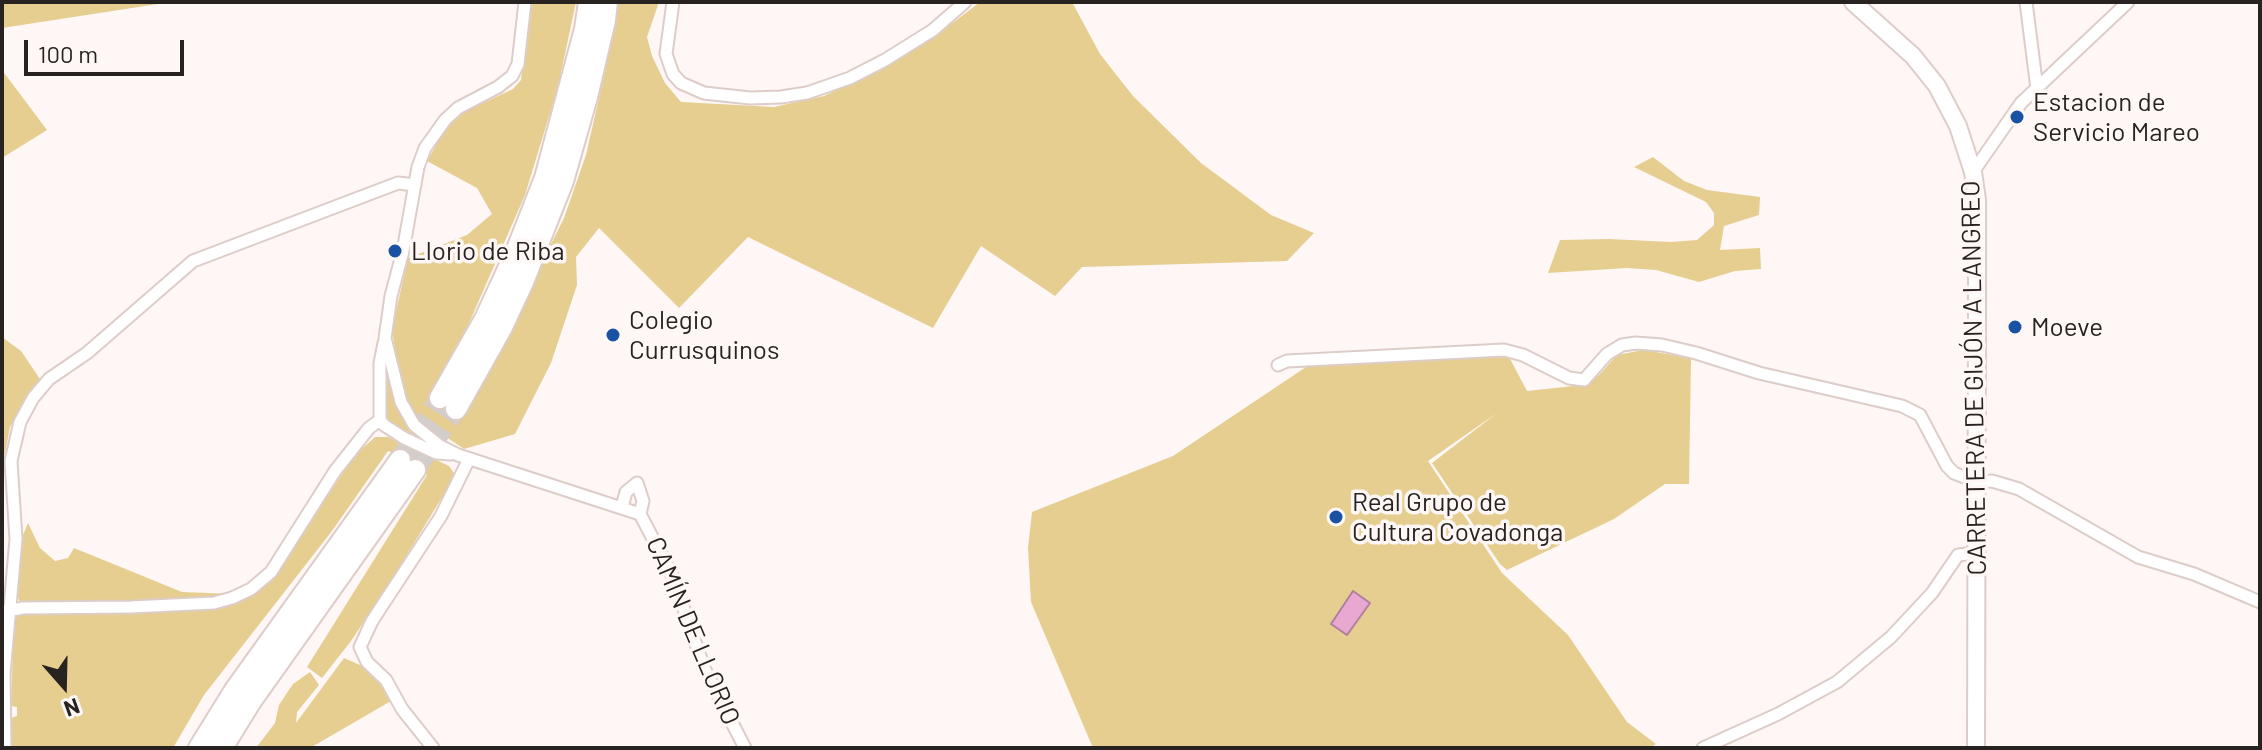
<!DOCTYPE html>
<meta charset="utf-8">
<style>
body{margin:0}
#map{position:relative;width:2262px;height:750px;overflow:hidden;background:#fef7f5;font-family:Barlow,sans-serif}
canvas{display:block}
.frame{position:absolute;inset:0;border:4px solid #282321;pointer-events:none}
.north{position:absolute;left:24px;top:646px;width:80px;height:80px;-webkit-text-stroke:6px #fef7f5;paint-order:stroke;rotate:160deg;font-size:22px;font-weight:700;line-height:32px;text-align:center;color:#282321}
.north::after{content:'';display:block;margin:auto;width:28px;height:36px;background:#282321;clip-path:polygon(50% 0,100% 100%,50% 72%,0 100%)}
.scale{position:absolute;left:24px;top:40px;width:160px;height:36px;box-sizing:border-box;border:4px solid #282321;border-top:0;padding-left:10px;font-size:24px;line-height:28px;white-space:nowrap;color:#282321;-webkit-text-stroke:6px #fef7f5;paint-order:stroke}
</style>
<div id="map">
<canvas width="2262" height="750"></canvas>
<div class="frame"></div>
<div class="north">N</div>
<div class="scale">100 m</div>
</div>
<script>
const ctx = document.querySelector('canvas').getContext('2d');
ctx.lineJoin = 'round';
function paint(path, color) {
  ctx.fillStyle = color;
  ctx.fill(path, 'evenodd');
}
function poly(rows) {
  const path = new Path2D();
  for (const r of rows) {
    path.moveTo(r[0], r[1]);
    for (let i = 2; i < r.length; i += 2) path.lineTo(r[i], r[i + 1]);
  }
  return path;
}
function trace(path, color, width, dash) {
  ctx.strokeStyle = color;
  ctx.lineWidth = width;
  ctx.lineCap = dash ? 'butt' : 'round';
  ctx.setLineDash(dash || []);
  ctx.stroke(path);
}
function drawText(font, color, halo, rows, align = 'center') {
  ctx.font = font + ' Barlow,sans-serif';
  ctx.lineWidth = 7;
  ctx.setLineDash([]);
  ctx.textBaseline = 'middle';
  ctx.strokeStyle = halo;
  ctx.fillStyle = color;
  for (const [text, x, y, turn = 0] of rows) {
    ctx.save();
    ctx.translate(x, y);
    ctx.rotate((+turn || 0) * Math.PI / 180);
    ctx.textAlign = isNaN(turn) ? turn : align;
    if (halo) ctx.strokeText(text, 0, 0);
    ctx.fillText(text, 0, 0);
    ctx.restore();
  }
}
paint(poly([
 [2,2,171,2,2,28],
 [529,2,576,2,558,87,525,195,470,321,432,392,433,397,463,415,467,413,564,218,586,155,605,71,615,2,659,2,647,37,652,56,665,83,681,102,774,107,824,96,885,66,954,22,980,2,1072,2,1100,54,1133,96,1201,163,1271,215,1314,233,1287,261,1082,267,1055,296,981,246,933,328,748,237,679,308,599,228,576,257,577,285,551,363,515,434,464,449,412,414,397,364,392,329,408,258,467,235,492,214,477,188,427,161,446,127,462,113,513,89,521,80],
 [2,70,47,130,2,158],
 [1653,157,1684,181,1707,190,1760,197,1759,215,1724,226,1720,250,1760,248,1761,269,1735,271,1699,282,1656,270,1627,268,1548,273,1560,240,1609,239,1671,242,1697,240,1714,225,1714,213,1706,202,1634,167],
 [2,337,21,351,40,379,10,427,2,469],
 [1643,350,1691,358,1689,484,1665,484,1614,519,1507,570,1500,564,1432,463,1497,413,1428,461,1502,573,1568,635,1627,722,1656,744,1650,748,1093,748,1031,602,1028,548,1032,512,1173,456,1309,365,1509,357,1527,391,1583,385,1599,375,1617,355],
 [386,359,402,415,423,441,400,432,388,420,384,407],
 [375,437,388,437,449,466,454,473,449,486,389,584,351,641,322,678,307,667,427,475,420,468,409,465,404,457,388,451,332,531,204,695,173,748,11,748,11,718,17,716,17,707,11,706,14,618,23,613,135,612,224,607,236,603,269,582,355,455],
 [28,523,40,548,55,561,68,558,74,548,182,592,235,594,169,602,20,602,17,596,23,535],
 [344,658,360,665,381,685,391,701,310,748,256,748,275,723,279,705,293,684,310,672,319,685,297,712,296,723]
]), '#e5ce90');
const water = poly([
 [1353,591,1370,603,1347,635,1331,624,1353,591]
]);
paint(water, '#e9a8d2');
trace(water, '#af809d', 2);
trace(poly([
 [400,460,440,398],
 [415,470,456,409]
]), '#d3cdcb', 20, [20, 10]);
const street = poly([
 [525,2,518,64,512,76,498,87,458,108,445,120,425,148,418,167,403,251,391,296,385,338,401,402,414,425,440,446,458,455,640,514,673,577,704,668,745,748],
 [673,2,666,54,673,74,681,83,704,93,750,98,781,97,807,93,850,78,885,60,933,30,965,2],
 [2026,2,2037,89],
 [1973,172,2021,103,2128,2],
 [384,343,380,363,380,420,384,425,404,438,436,453,451,454],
 [1278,365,1287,361,1504,350,1523,355,1569,378,1584,380,1607,354,1622,345,1636,343,1662,345,1696,353,1759,373,1902,406,1920,415,1947,466,1954,473,1977,482,1992,481,2019,489,2138,557,2194,574,2260,602],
 [622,507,626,492,637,483,643,501,640,514],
 [2,612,23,608,131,607,214,603,232,598,251,589,271,572,335,471,369,428,380,420],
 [5,748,4,674,16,539,11,461,20,422,33,398,49,379,87,353,193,261,398,183,415,185],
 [433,748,402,709,386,680,367,662,360,647,372,621,441,516,469,459],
 [1703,748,1778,714,1837,682,1891,637,1932,593,1958,555,1977,553]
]);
const secondary = poly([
 [1853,2,1913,56,1937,86,1958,126,1973,172,1977,200,1977,311,1976,748]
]);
const highway = poly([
 [440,398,485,319,516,252,545,178,585,29,589,2],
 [456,409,502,327,523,282,563,181,587,97,605,20,607,2],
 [199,748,235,690,400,460],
 [222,748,251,701,415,470]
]);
trace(street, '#ddcdc9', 15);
trace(secondary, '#ddcdc9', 20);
trace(highway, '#ddcdc9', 24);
trace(street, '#fff', 11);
trace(secondary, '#fff', 16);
trace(highway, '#fff', 20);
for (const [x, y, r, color] of [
 [2017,117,8,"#1952a3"],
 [395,251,8,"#1952a3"],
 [2015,327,8,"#1952a3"],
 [613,335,8,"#1952a3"],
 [1336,517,8,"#1952a3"]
]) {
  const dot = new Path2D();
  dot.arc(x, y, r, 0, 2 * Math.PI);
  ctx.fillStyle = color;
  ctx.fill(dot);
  trace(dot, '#fef7f5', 3);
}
drawText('26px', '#282321', '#fef7f5', [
 ["Estacion de",2033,102],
 ["Servicio Mareo",2033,132],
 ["Llorio de Riba",411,251],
 ["Colegio",629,320],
 ["Currusquinos",629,350],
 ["Moeve",2031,327],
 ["Real Grupo de",1352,502],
 ["Cultura Covadonga",1352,532]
], 'left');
drawText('26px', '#282321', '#fef7f5', [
 ["CARRETERA DE GIJÓN A LANGREO",1974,378,-91],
 ["CAMÍN DE LLORIO",693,631,67]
]);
</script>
